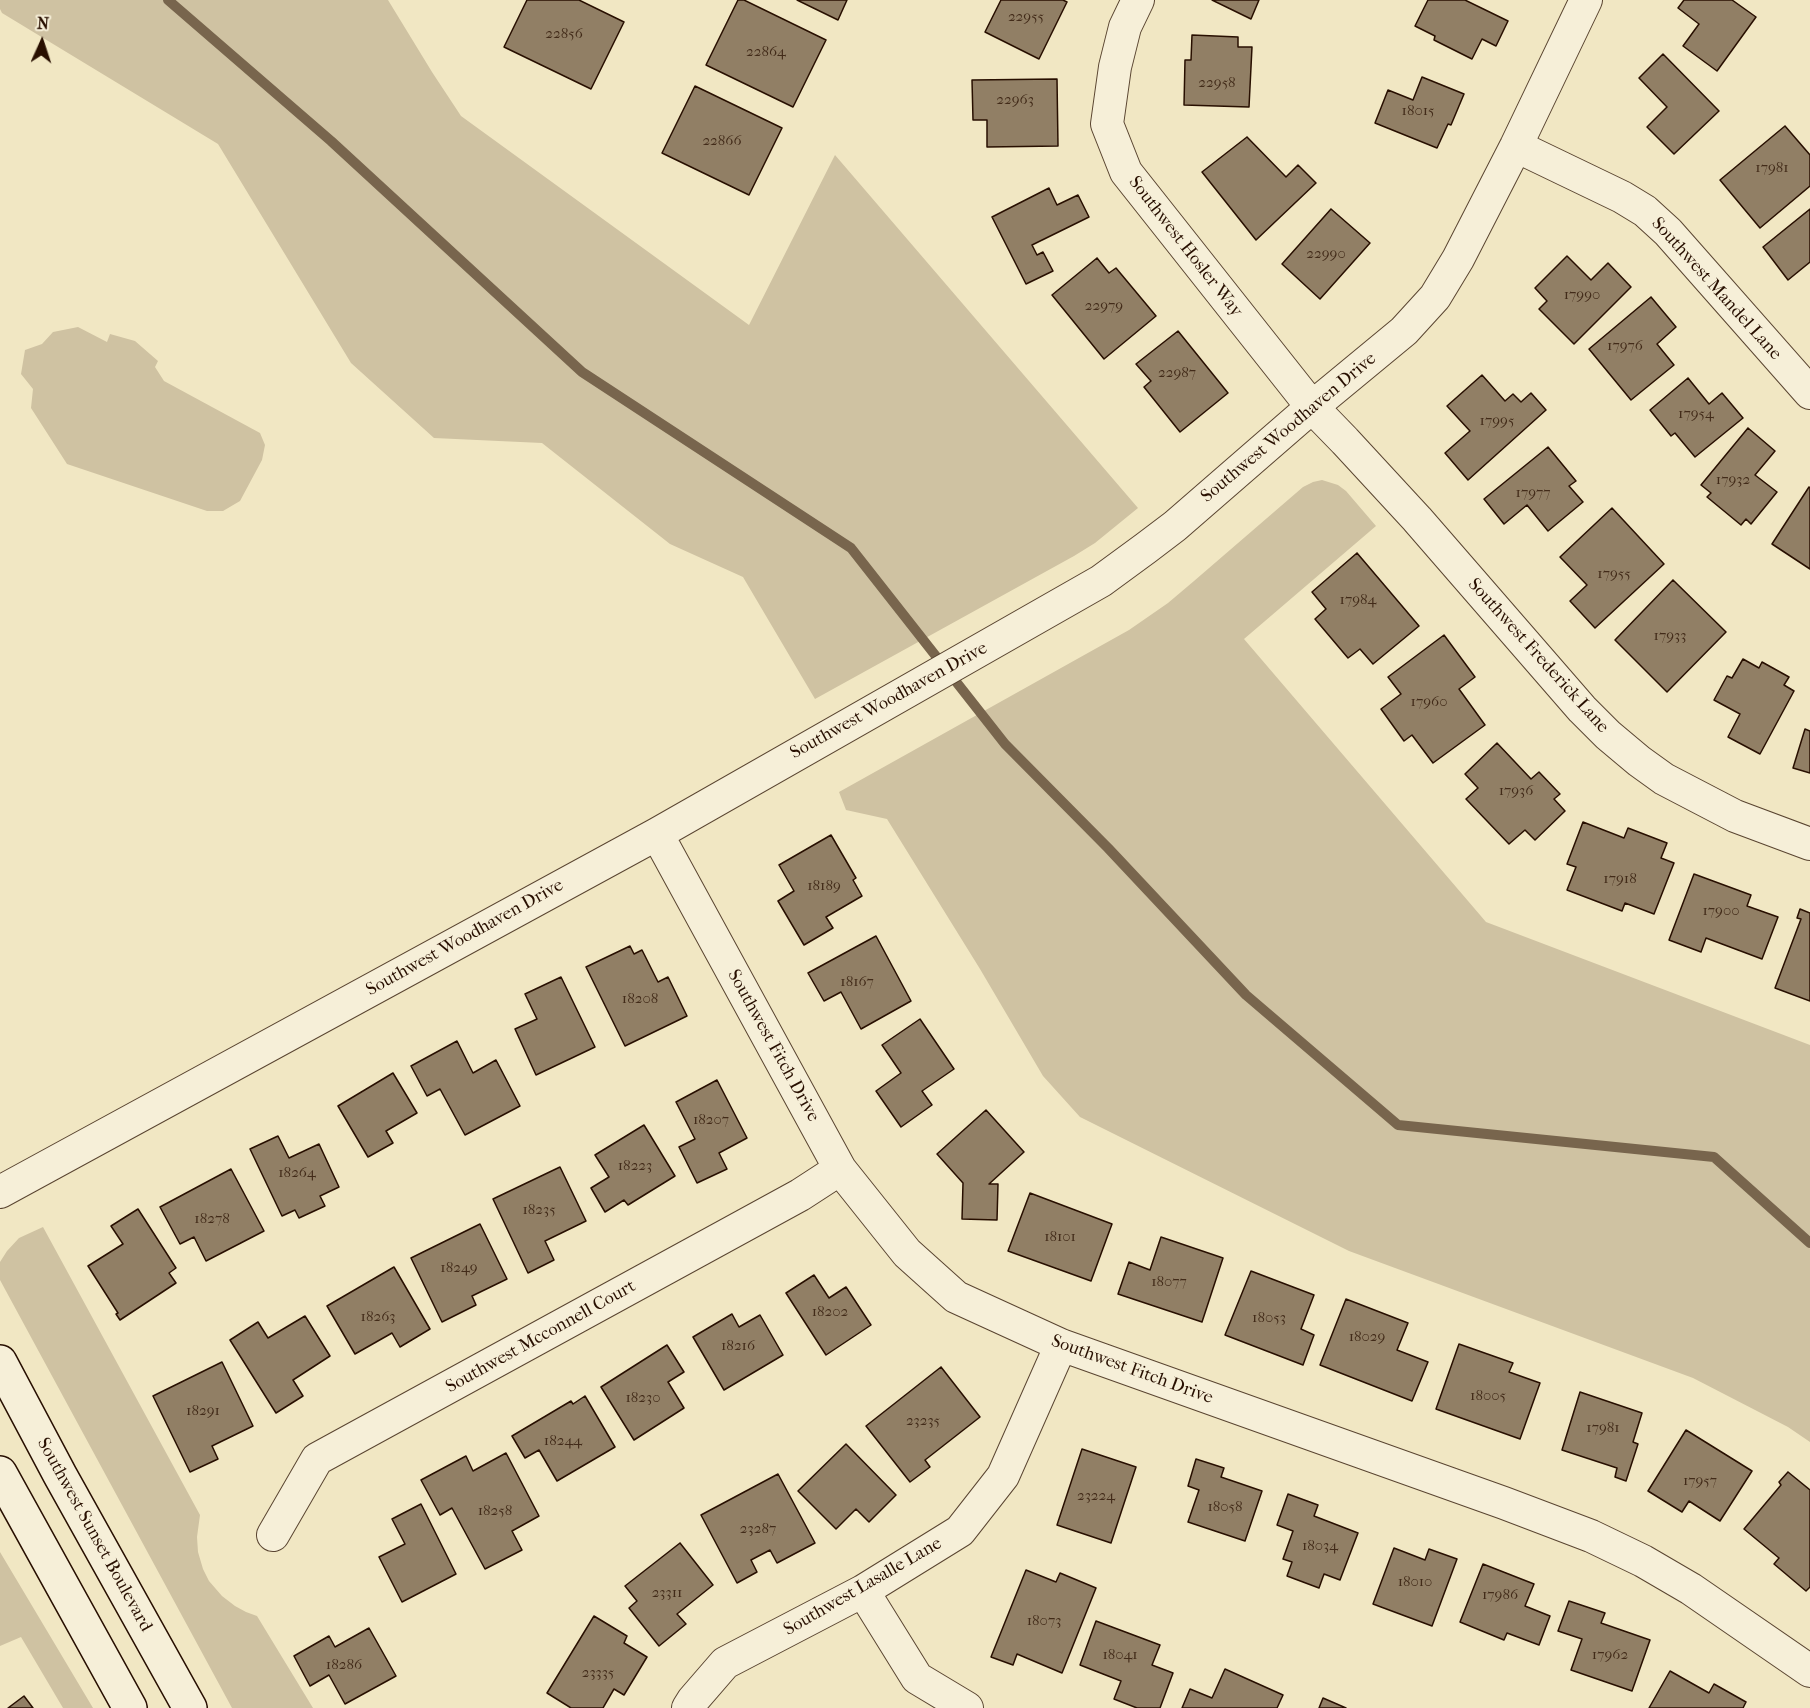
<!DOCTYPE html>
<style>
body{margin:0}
#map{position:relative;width:1810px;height:1708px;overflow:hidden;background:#f1e7c3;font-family:"IM FELL French Canon",serif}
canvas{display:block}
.north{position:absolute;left:12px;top:12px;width:60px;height:60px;-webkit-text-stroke:4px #f6efd8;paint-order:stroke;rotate:3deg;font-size:16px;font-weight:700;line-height:24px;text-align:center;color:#280f00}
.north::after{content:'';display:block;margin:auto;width:21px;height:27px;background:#280f00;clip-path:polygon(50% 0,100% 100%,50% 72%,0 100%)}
</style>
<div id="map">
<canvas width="1810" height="1708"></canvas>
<div class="north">N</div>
</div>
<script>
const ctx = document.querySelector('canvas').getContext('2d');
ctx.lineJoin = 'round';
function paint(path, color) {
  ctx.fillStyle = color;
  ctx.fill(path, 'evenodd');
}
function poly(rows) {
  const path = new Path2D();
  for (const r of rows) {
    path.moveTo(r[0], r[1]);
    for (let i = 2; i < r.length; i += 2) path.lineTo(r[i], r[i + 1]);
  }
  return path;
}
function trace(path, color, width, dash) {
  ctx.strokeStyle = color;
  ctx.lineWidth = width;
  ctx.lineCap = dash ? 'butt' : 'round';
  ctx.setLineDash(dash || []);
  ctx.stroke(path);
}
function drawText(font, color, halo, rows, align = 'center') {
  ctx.font = font + ' "IM FELL French Canon",serif';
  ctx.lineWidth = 4.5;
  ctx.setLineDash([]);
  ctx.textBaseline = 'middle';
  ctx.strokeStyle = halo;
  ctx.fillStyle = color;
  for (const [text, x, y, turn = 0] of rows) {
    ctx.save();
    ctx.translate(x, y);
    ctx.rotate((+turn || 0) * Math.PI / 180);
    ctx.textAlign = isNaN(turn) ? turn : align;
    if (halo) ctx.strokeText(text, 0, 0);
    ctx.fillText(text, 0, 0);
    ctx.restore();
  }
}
paint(poly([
 [0,0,388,0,432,72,461,116,749,325,835,155,1138,508,1095,543,1074,556,815,699,743,577,670,544,542,443,434,438,351,363,218,144,2,13,0,9],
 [78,327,107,342,110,334,135,341,158,361,155,367,164,381,260,433,265,445,262,460,240,501,223,511,207,511,67,464,31,408,33,389,21,374,25,350,42,344,53,332],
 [1322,480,1338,485,1346,491,1376,526,1244,639,1486,922,1810,1045,1810,1442,1788,1427,1693,1378,1349,1251,1080,1117,1043,1076,980,969,887,819,846,810,839,792,1129,630,1168,603,1194,581,1303,487,1313,482],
 [43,1227,200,1515,197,1537,198,1552,203,1569,209,1581,222,1596,235,1606,246,1612,257,1616,313,1708,232,1708,0,1280,0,1262,7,1251,19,1238],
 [0,1552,93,1708,63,1708,21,1637,0,1646]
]), '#cfc2a2');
trace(poly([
 [168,0,331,141,582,372,851,548,1005,744,1108,848,1246,995,1398,1125,1714,1157,1810,1243]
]), '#78654d', 10);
const building = poly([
 [527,0,579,0,624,22,591,89,504,47,527,0],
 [738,0,744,0,826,40,793,107,706,65,738,0],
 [797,0,847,0,838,20,797,0],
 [1001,0,1063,0,1067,2,1039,59,985,32,1001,0],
 [1212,0,1259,0,1251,19,1212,0],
 [1428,0,1465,0,1508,21,1496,46,1482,39,1472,59,1434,40,1435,36,1415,26,1428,0],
 [1684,0,1732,0,1756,17,1717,71,1683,46,1699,24,1678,8,1684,0],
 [1192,35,1238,37,1238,47,1252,47,1249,107,1184,105,1185,60,1191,60,1192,35],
 [1663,54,1719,111,1674,154,1647,127,1667,107,1639,78,1663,54],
 [1422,77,1464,94,1451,125,1448,124,1437,148,1375,123,1388,90,1413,100,1422,77],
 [1057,79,1058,146,987,147,987,120,973,120,972,80,1057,79],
 [695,86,782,128,749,195,662,153,695,86],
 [1785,126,1810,155,1810,186,1760,228,1720,180,1785,126],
 [1247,137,1286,177,1298,165,1316,183,1256,240,1202,172,1247,137],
 [1049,188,1057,205,1078,195,1089,217,1032,245,1037,255,1043,252,1053,271,1026,284,992,217,1049,188],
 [1331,209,1370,243,1320,299,1282,264,1331,209],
 [1810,209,1810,262,1788,280,1763,247,1810,209],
 [1567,256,1591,280,1608,263,1631,287,1574,344,1539,309,1547,301,1535,288,1567,256],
 [1097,258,1109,273,1116,268,1156,316,1104,359,1052,295,1097,258],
 [1651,297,1676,327,1657,344,1674,365,1631,400,1589,349,1651,297],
 [1178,331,1228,393,1180,432,1144,387,1151,381,1136,364,1178,331],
 [1482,375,1505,401,1513,394,1521,402,1531,393,1546,410,1468,480,1445,453,1470,431,1447,406,1482,375],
 [1688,378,1709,404,1722,393,1743,418,1695,457,1675,433,1671,436,1650,410,1688,378],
 [1748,428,1775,451,1755,475,1777,492,1751,524,1746,519,1741,525,1707,497,1711,493,1701,485,1748,428],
 [1548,447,1576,481,1569,486,1583,502,1548,531,1527,505,1504,524,1484,499,1548,447],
 [1809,487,1810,488,1810,569,1772,544,1809,487],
 [1612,508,1664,564,1595,628,1570,601,1587,585,1560,557,1612,508],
 [1357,553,1419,626,1373,664,1360,649,1348,658,1315,619,1326,609,1312,592,1357,553],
 [1673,580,1726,632,1667,692,1615,640,1673,580],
 [1444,635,1475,677,1459,689,1485,725,1433,763,1412,735,1404,741,1381,709,1401,694,1388,677,1444,635],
 [1743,659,1759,668,1762,662,1789,677,1784,685,1794,691,1760,754,1728,737,1740,714,1714,700,1727,676,1732,678,1743,659],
 [1805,729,1810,731,1810,773,1793,768,1805,729],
 [1497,743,1531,779,1539,772,1560,794,1554,799,1565,811,1535,840,1525,830,1509,844,1466,799,1478,788,1465,774,1497,743],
 [1583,822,1624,838,1628,828,1667,843,1661,858,1674,863,1654,914,1625,903,1622,911,1567,890,1576,867,1567,864,1583,822],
 [831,835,856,878,853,880,862,896,826,917,833,928,804,945,778,901,794,891,779,865,831,835],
 [1694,874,1751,895,1747,906,1778,917,1762,959,1706,938,1701,952,1669,940,1694,874],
 [1800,909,1810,913,1810,1001,1775,988,1801,919,1797,918,1800,909],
 [876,936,911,1001,861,1029,841,992,824,1001,808,973,876,936],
 [630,946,634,954,642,950,658,982,668,977,687,1016,625,1046,586,967,630,946],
 [561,977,595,1047,536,1075,515,1029,537,1019,525,994,561,977],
 [920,1019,954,1069,922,1091,932,1105,901,1127,876,1091,901,1073,882,1045,920,1019],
 [457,1041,473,1073,496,1060,520,1106,465,1135,440,1089,427,1096,411,1066,457,1041],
 [393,1073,417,1113,386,1131,393,1143,368,1157,338,1106,393,1073],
 [717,1080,747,1138,719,1153,727,1169,697,1183,679,1147,695,1139,676,1102,717,1080],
 [986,1110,1024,1152,989,1184,998,1184,997,1220,962,1219,963,1183,937,1154,986,1110],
 [644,1125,675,1176,628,1205,624,1200,605,1212,591,1188,609,1177,595,1155,644,1125],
 [278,1136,289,1158,319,1144,339,1187,320,1196,325,1206,299,1218,295,1210,282,1216,250,1149,278,1136],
 [560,1167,586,1221,545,1241,554,1260,528,1273,493,1199,560,1167],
 [231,1169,264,1231,206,1261,194,1237,180,1244,160,1207,231,1169],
 [1030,1193,1112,1224,1091,1281,1008,1251,1030,1193],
 [138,1209,176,1268,169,1273,176,1283,120,1320,116,1314,118,1313,88,1266,123,1244,111,1226,138,1209],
 [480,1224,507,1279,472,1296,476,1305,442,1322,411,1258,480,1224],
 [1161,1237,1223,1258,1202,1322,1118,1294,1129,1262,1150,1270,1161,1237],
 [394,1267,430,1329,400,1347,392,1333,355,1354,327,1306,394,1267],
 [1251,1271,1314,1295,1301,1329,1314,1335,1303,1365,1225,1335,1251,1271],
 [814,1275,829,1298,846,1287,871,1325,826,1355,786,1293,814,1275],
 [1346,1299,1408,1323,1397,1350,1428,1362,1412,1401,1320,1365,1346,1299],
 [732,1314,739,1327,760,1315,783,1355,724,1390,693,1337,732,1314],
 [305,1316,330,1356,293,1380,303,1396,276,1413,230,1340,258,1322,268,1338,305,1316],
 [1459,1344,1513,1363,1509,1372,1540,1383,1520,1439,1436,1409,1459,1344],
 [667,1345,684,1372,668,1382,684,1408,634,1440,601,1387,667,1345],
 [222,1362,253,1426,212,1446,218,1459,190,1472,153,1396,222,1362],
 [941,1367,980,1417,925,1460,930,1467,910,1482,866,1426,941,1367],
 [1580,1392,1642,1413,1633,1442,1638,1444,1626,1481,1615,1477,1617,1468,1562,1450,1580,1392],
 [585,1396,615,1447,557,1481,539,1450,525,1458,512,1436,571,1401,573,1404,585,1396],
 [1686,1430,1752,1471,1720,1521,1689,1501,1682,1512,1648,1491,1686,1430],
 [846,1444,896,1495,869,1522,856,1509,836,1529,798,1491,846,1444],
 [1082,1449,1136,1467,1111,1543,1057,1525,1082,1449],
 [506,1453,539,1516,512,1531,522,1550,485,1569,452,1508,440,1515,421,1480,466,1456,473,1471,506,1453],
 [1196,1459,1224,1468,1221,1477,1262,1491,1245,1541,1188,1522,1199,1490,1188,1486,1196,1459],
 [1788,1472,1810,1490,1810,1587,1806,1591,1774,1564,1779,1558,1744,1529,1781,1485,1779,1482,1788,1472],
 [778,1474,815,1543,777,1563,770,1550,751,1560,757,1572,737,1583,701,1515,778,1474],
 [1288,1494,1318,1505,1314,1516,1358,1533,1340,1580,1324,1574,1319,1588,1287,1576,1292,1562,1283,1559,1293,1531,1277,1525,1288,1494],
 [421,1504,456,1574,402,1602,379,1557,405,1544,392,1519,421,1504],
 [680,1543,713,1585,677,1614,686,1624,659,1646,629,1608,637,1601,625,1586,680,1543],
 [1394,1548,1425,1560,1429,1549,1457,1559,1432,1626,1373,1604,1394,1548],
 [1483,1564,1534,1584,1525,1606,1550,1616,1539,1645,1507,1633,1504,1640,1460,1622,1483,1564],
 [1026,1570,1056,1582,1060,1573,1096,1588,1062,1673,1017,1654,1013,1665,991,1657,1026,1570],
 [1569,1601,1605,1613,1601,1623,1650,1640,1632,1691,1571,1670,1582,1639,1558,1631,1569,1601],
 [594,1616,627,1636,624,1643,647,1657,624,1695,614,1689,603,1708,571,1708,547,1693,594,1616],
 [1096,1621,1160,1645,1152,1665,1173,1673,1160,1708,1137,1708,1114,1699,1121,1681,1080,1665,1096,1621],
 [369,1628,396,1676,345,1704,329,1675,310,1686,294,1656,329,1636,335,1647,369,1628],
 [1225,1669,1283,1695,1277,1708,1182,1708,1190,1689,1212,1698,1225,1669],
 [1670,1671,1709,1693,1714,1684,1746,1702,1743,1708,1649,1708,1670,1671],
 [24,1696,33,1708,8,1708,24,1696],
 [1323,1698,1346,1708,1319,1708,1323,1698]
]);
paint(building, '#917f65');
trace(building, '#280f00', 1.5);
const street = poly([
 [1138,0,1125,27,1115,67,1107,124,1126,172,1312,407,1345,441,1417,519,1582,709,1608,735,1639,761,1664,779,1735,816,1810,844],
 [1516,146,1622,197,1645,211,1668,232,1810,393],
 [657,834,840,1169,907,1253,956,1297,1061,1345,1504,1503,1591,1536,1643,1561,1691,1589,1810,1671],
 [0,1192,657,834,1101,581,1146,548,1175,526,1312,407,1404,331,1435,297,1458,259,1516,146,1586,0],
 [273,1535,317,1459,800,1195,840,1169],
 [863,1591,917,1678,967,1708],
 [688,1708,693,1700,725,1663,863,1591,960,1531,1003,1476,1061,1345]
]);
const secondary = poly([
 [0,1362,60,1475,190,1708],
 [0,1473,130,1708]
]);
trace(street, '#5a4531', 34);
trace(secondary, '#280f00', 36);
trace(street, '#f6efd8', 32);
trace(secondary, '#f6efd8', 33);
drawText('15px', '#422b19', null, [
 ["22955",1026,17],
 ["22856",564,34],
 ["22864",766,52],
 ["22958",1217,83],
 ["22963",1015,100],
 ["18015",1418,111],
 ["22866",722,141],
 ["17981",1772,168],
 ["22990",1326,254],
 ["17990",1582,295],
 ["22979",1104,306],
 ["17976",1625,346],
 ["22987",1177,373],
 ["17954",1696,414],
 ["17995",1497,421],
 ["17932",1733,480],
 ["17977",1533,493],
 ["17955",1614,574],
 ["17984",1358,600],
 ["17933",1670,636],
 ["17960",1429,702],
 ["17936",1516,791],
 ["17918",1620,879],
 ["18189",824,886],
 ["17900",1721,911],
 ["18167",857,982],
 ["18208",640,999],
 ["18207",711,1120],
 ["18223",635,1166],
 ["18264",297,1173],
 ["18235",539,1210],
 ["18278",212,1219],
 ["18101",1060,1237],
 ["18249",459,1268],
 ["18077",1169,1282],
 ["18202",830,1312],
 ["18263",378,1317],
 ["18053",1269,1318],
 ["18029",1367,1337],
 ["18216",738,1346],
 ["18005",1488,1396],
 ["18230",643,1398],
 ["18291",203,1411],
 ["23235",923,1421],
 ["17981",1603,1428],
 ["18244",563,1441],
 ["17957",1700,1481],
 ["23224",1096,1496],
 ["18058",1225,1507],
 ["18258",495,1511],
 ["23287",758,1529],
 ["18034",1320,1546],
 ["18010",1415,1582],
 ["23311",667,1593],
 ["17986",1500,1595],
 ["18073",1044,1621],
 ["18041",1120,1655],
 ["17962",1610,1655],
 ["18286",344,1665],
 ["23335",598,1673]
]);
drawText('18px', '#280f00', '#f6efd8', [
 ["Southwest Hosler Way",1185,247,52],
 ["Southwest Mandel Lane",1716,289,48],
 ["Southwest Woodhaven Drive",1289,428,-40],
 ["Southwest Frederick Lane",1538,656,48],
 ["Southwest Woodhaven Drive",889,701,-29],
 ["Southwest Woodhaven Drive",465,938,-29],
 ["Southwest Fitch Drive",773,1046,61],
 ["Southwest Mcconnell Court",541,1337,-29],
 ["Southwest Fitch Drive",1132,1370,20],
 ["Southwest Sunset Boulevard",94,1535,61],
 ["Southwest Lasalle Lane",863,1587,-30]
]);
</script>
